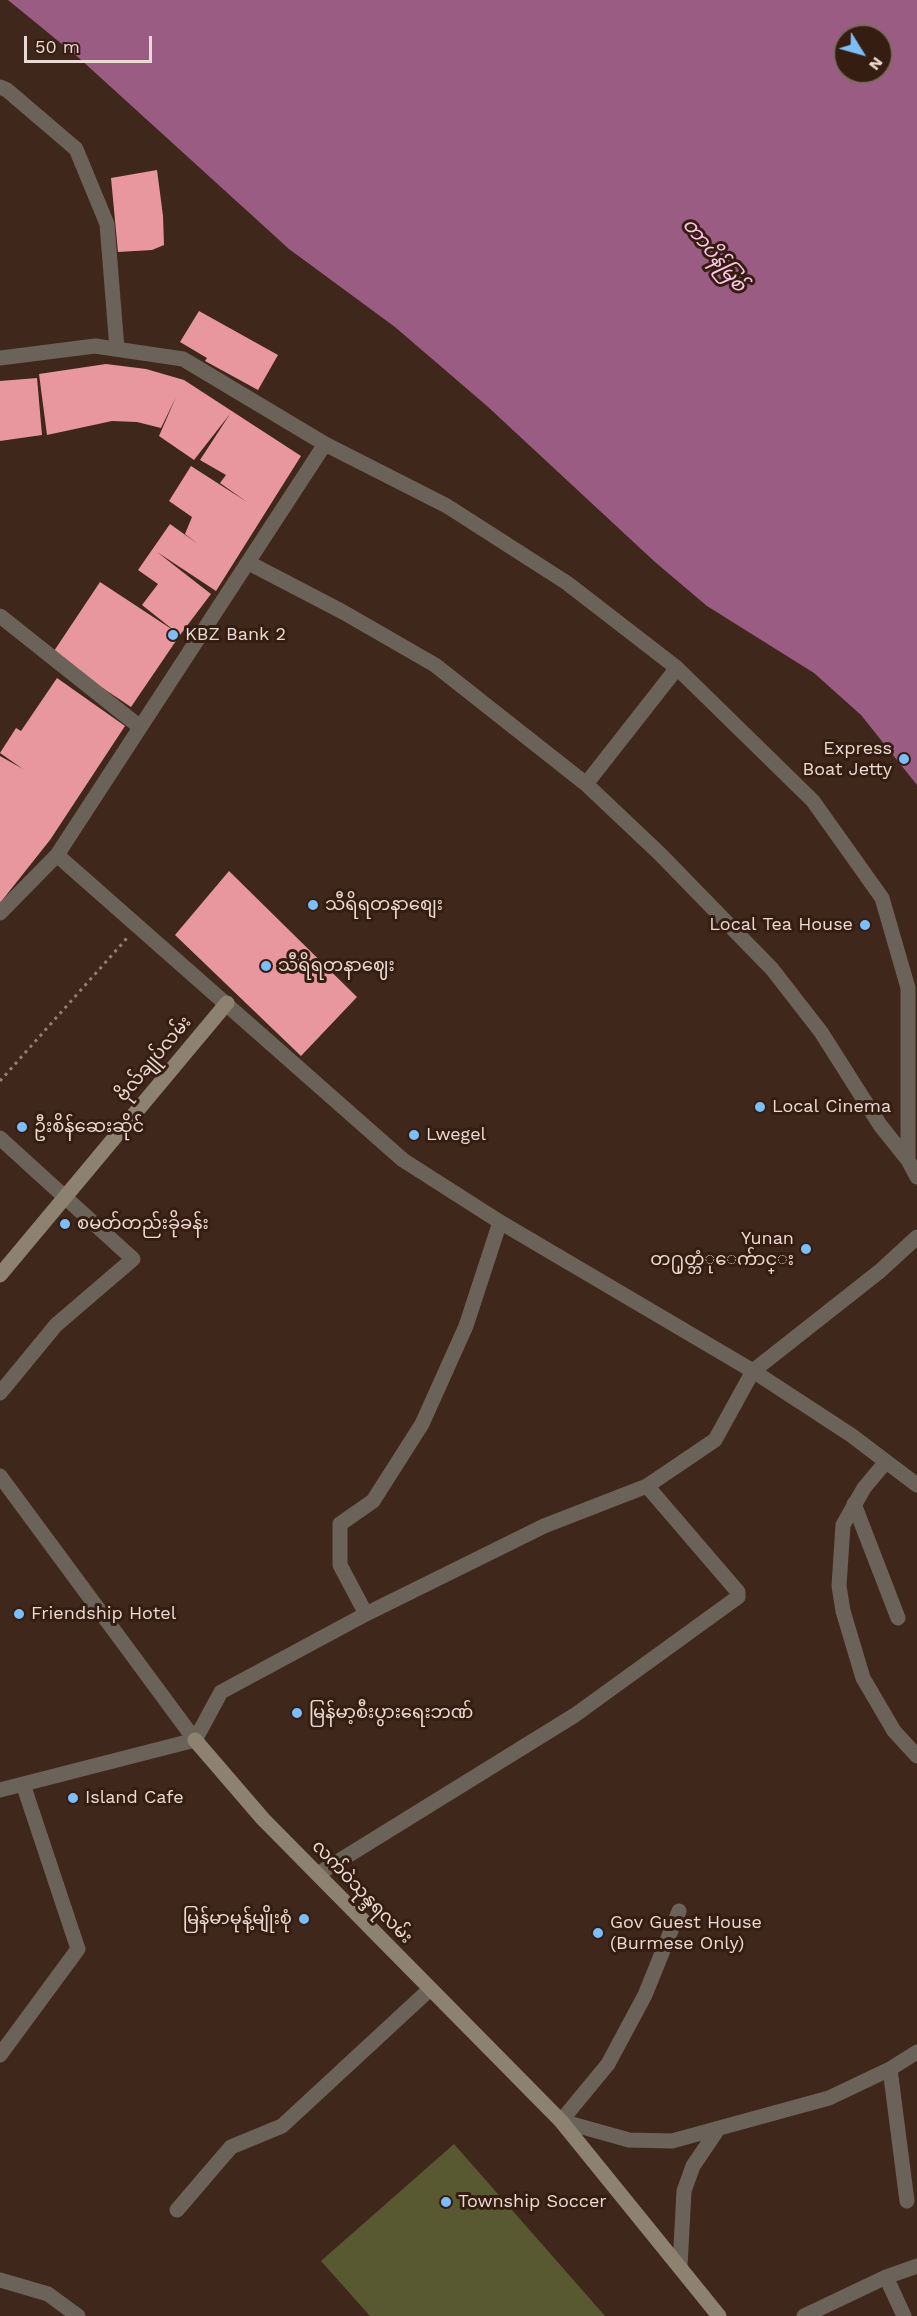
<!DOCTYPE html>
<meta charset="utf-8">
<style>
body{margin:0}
#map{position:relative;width:917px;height:2316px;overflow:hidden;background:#40271b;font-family:"Work Sans",sans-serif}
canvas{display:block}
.north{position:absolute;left:833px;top:24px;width:60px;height:60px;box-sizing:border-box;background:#351d12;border:2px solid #7e695f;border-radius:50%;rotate:127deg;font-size:16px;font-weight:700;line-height:24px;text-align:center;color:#ebdad3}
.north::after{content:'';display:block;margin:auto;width:21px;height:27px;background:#7cbef9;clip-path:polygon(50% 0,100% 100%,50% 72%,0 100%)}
.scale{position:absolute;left:24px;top:36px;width:128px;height:27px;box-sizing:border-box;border:3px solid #ebdad3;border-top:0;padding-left:8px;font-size:18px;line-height:21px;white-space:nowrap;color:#ebdad3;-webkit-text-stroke:4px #351d12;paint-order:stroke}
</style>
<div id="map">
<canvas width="917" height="2316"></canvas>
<div class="north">N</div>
<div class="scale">50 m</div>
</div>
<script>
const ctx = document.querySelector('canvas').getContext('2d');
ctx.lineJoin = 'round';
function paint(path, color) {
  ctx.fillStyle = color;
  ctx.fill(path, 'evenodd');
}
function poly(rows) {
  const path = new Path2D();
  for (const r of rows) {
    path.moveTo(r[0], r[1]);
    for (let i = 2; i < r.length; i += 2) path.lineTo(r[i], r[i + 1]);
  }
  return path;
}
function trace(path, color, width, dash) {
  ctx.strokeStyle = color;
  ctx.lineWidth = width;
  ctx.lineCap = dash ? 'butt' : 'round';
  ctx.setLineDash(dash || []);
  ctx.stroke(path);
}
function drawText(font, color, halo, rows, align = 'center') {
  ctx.font = font + ' "Work Sans","Noto Sans Myanmar",sans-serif';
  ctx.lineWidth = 6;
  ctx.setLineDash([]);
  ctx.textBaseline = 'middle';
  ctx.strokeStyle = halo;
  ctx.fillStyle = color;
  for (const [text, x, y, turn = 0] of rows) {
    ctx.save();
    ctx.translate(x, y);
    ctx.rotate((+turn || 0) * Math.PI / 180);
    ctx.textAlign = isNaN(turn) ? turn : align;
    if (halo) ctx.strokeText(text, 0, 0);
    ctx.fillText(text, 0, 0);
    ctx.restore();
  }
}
paint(poly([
 [454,2144,605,2316,370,2316,321,2261]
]), '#595931');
paint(poly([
 [8,0,917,0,917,785,861,715,814,673,707,606,655,562,487,406,395,327,289,249,79,58],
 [845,36,881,36,881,72,845,72]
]), '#9b5c84');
paint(poly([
 [157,170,163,216,164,245,152,250,118,252,111,178],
 [199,311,278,355,258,390,205,361,207,358,180,342],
 [106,364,146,369,184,380,301,456,216,591,157,552,211,594,180,635,131,707,52,654,100,582,176,632,142,605,158,584,138,570,170,524,198,544,185,534,192,517,169,501,191,466,247,502,220,483,226,475,200,460,230,414,194,460,159,436,176,397,161,428,137,422,112,421,47,435,39,374],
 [37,378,42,435,0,441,0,381],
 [57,678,125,726,50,840,0,903,0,756,23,769,0,753,16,728,21,731],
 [229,871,357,997,301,1056,175,935]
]), '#e8979e');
trace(poly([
 [0,1081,128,937]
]), '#947f76', 3, [3, 4.5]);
trace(poly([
 [0,87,7,90,76,149,107,224,117,349],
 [0,358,95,346,183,359,325,444],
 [249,563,343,612,435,665,586,784,660,854,772,969,821,1032,880,1125,908,1160],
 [0,616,140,727],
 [586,784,677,668],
 [57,855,403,1160,500,1222,753,1371,851,1435,917,1485],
 [0,913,57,855,325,444,447,506,567,583,677,668,813,801,882,898,908,988,908,1160,917,1177],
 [0,1138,133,1259,56,1325,0,1393],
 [885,1463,864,1488,843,1525,839,1586,843,1611,863,1678,894,1731,917,1756],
 [0,1476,195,1740],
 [854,1504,898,1618],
 [366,1614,340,1565,340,1524,373,1501,422,1424,466,1326,500,1222],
 [195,1740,221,1692,366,1614,544,1526,647,1486,715,1440,753,1371,880,1271,917,1237],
 [0,1790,195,1740],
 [318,1874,575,1715,738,1597,738,1592,647,1486],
 [679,1911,645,1995,608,2064,561,2121,629,2140,672,2141,829,2098,890,2069,917,2052],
 [0,2055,78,1949,23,1784],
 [890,2069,907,2201],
 [177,2210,231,2147,282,2126,429,1990],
 [680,2266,684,2191,693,2166,718,2129],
 [886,2277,904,2316],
 [0,2280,48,2294,78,2316],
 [804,2316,886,2277,917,2266]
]), '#6b6359', 15);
trace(poly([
 [0,1275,227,1003],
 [195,1740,263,1819,561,2121,719,2316]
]), '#8d8170', 15);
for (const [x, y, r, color] of [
 [173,635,6,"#7cbef9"],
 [904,759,6,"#7cbef9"],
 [313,905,6,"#7cbef9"],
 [865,925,6,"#7cbef9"],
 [266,966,6,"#7cbef9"],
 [760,1107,6,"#7cbef9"],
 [22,1127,6,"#7cbef9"],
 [414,1135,6,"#7cbef9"],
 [65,1224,6,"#7cbef9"],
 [806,1249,6,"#7cbef9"],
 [19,1614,6,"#7cbef9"],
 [297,1713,6,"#7cbef9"],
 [73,1798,6,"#7cbef9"],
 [304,1919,6,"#7cbef9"],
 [598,1933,6,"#7cbef9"],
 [446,2202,6,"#7cbef9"]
]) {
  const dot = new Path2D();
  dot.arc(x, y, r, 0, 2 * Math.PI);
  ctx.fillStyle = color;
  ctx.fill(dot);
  trace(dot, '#351d12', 2);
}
drawText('18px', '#ebdad3', '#351d12', [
 ["KBZ Bank 2",185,635],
 ["Express",892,749,"right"],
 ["Boat Jetty",892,770,"right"],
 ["သီရိရတနာစျေး",325,905],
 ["Local Tea House",853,925,"right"],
 ["သီရိရတနာဈေး",278,966],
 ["Local Cinema",772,1107],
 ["ဦးစိန်ဆေးဆိုင်",34,1127],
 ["Lwegel",426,1135],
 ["စမတ်တည်းခိုခန်း",77,1224],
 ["Yunan",794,1239,"right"],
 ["တ႐ုတ္ဘံုေက်ာင္း",794,1260,"right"],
 ["Friendship Hotel",31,1614],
 ["မြန်မာ့စီးပွားရေးဘဏ်",309,1713],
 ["Island Cafe",85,1798],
 ["မြန်မာမုန့်မျိုးစုံ",292,1919,"right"],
 ["Gov Guest House",610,1923],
 ["(Burmese Only)",610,1944],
 ["Township Soccer",458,2202]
], 'left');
drawText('18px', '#ebdad3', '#351d12', [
 ["ဗိုလ်ချုပ်လမ်း",154,1059,-50],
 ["လက်ဝဲသုန္ဒရလမ်း",362,1892,46]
]);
drawText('italic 20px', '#fec6e8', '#351d12', [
 ["တာပိန်မြစ်",714,255,51]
]);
</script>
